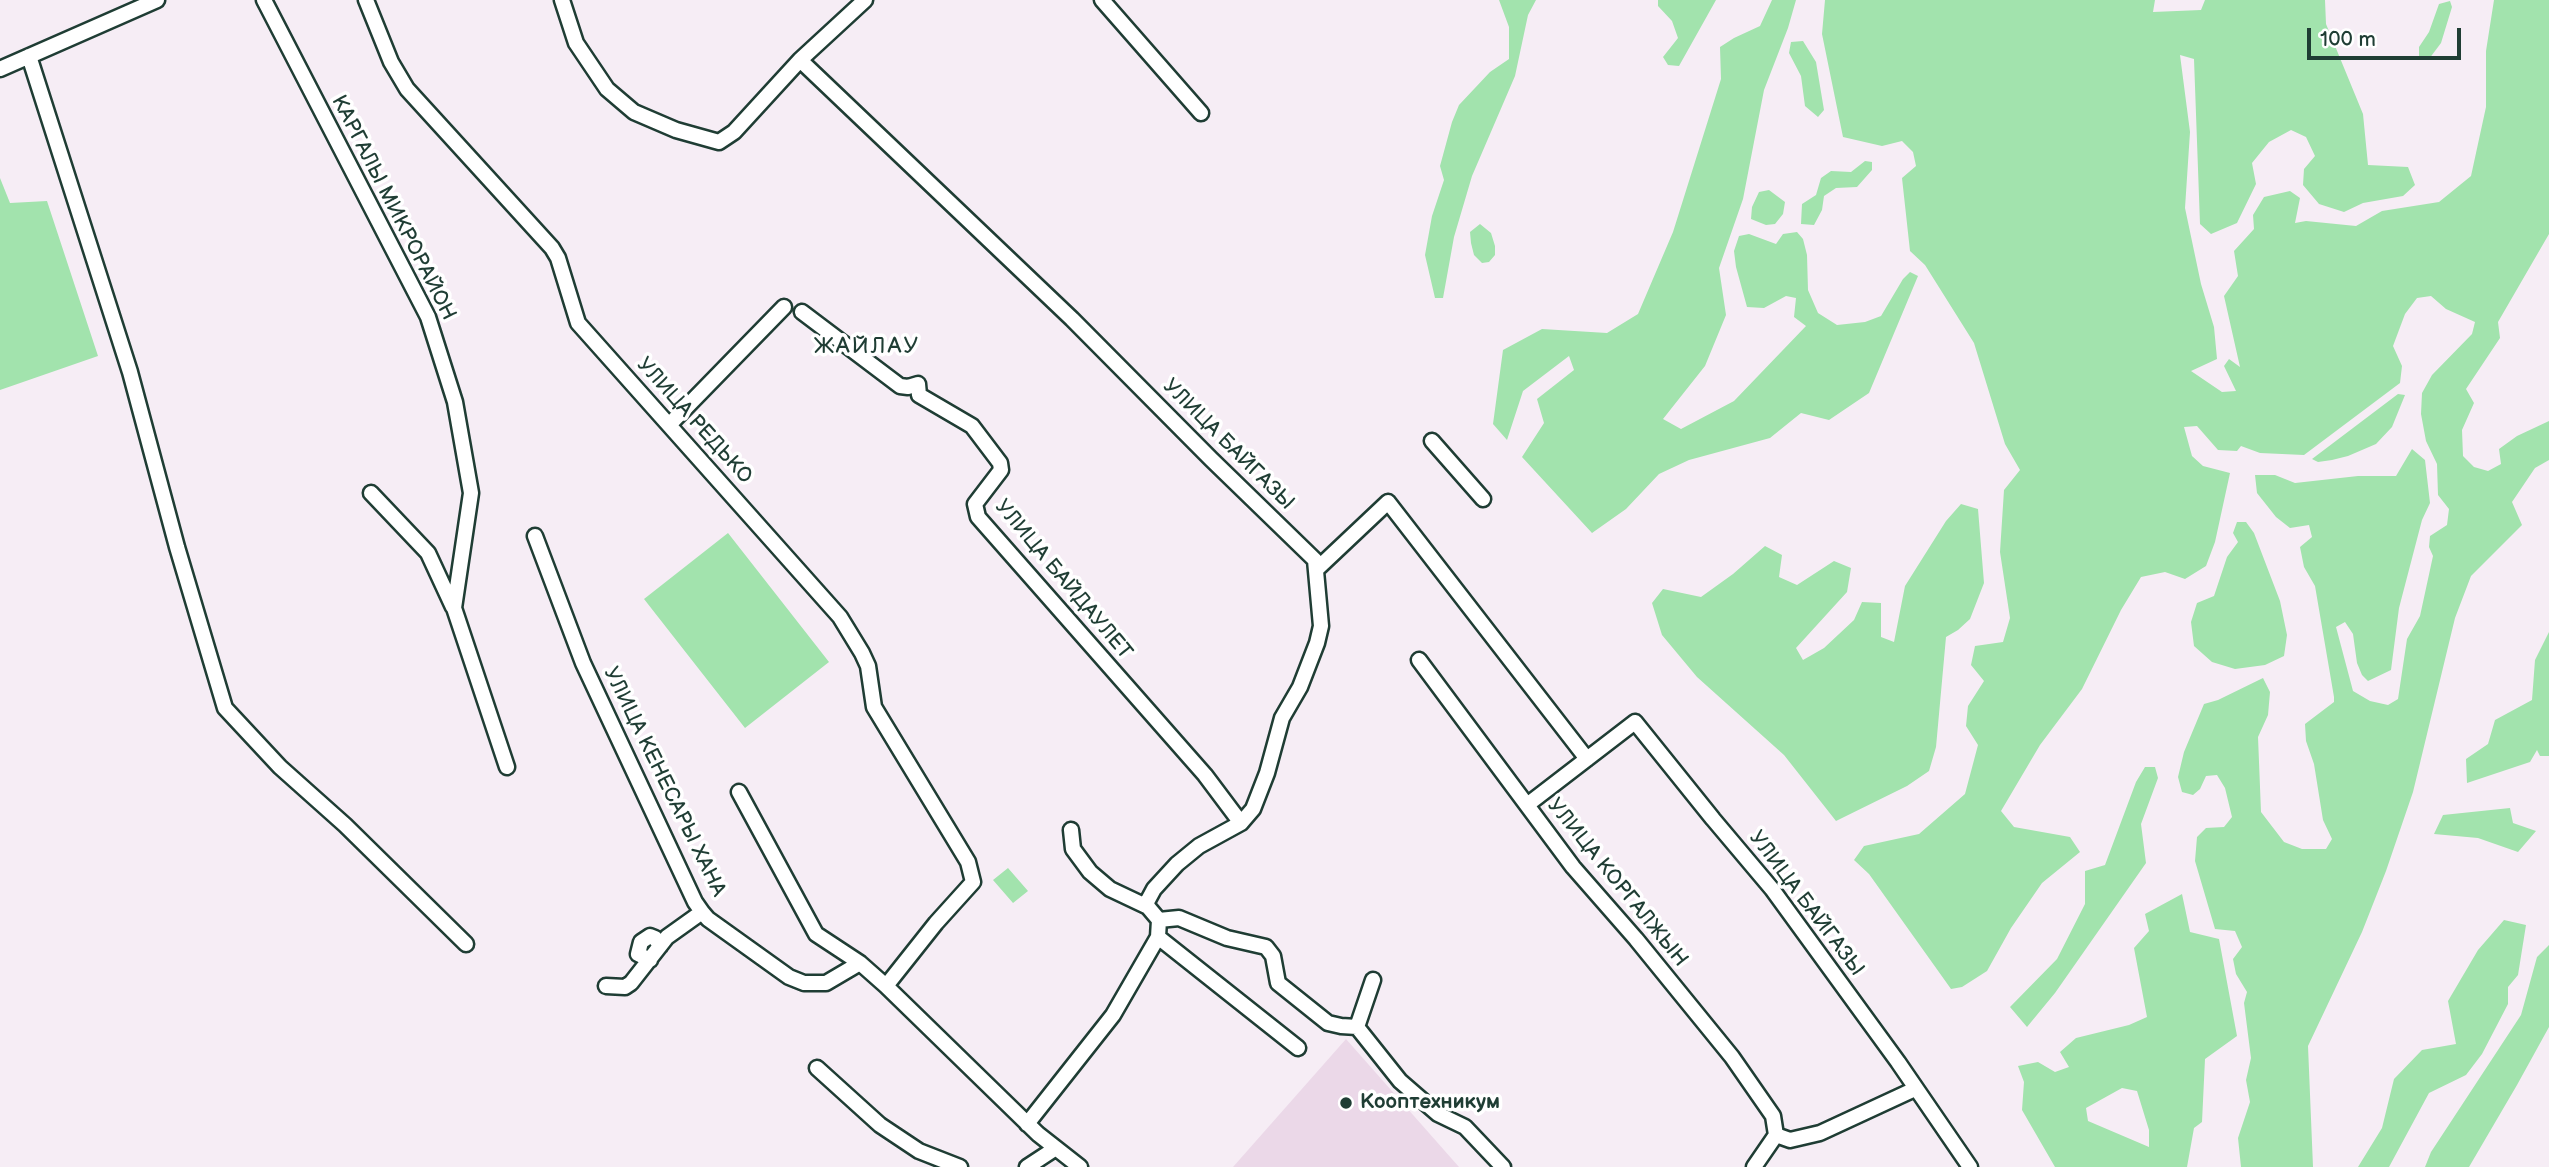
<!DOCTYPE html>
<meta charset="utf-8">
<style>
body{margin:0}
#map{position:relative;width:2549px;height:1167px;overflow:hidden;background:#f6edf5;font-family:"Balsamiq Sans",sans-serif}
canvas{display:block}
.scale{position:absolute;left:2307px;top:28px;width:154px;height:32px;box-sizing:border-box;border:4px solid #1f3d34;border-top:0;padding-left:9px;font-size:21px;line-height:24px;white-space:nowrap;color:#1f3d34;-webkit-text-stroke:5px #fff;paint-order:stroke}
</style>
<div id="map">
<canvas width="2549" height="1167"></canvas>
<div class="scale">100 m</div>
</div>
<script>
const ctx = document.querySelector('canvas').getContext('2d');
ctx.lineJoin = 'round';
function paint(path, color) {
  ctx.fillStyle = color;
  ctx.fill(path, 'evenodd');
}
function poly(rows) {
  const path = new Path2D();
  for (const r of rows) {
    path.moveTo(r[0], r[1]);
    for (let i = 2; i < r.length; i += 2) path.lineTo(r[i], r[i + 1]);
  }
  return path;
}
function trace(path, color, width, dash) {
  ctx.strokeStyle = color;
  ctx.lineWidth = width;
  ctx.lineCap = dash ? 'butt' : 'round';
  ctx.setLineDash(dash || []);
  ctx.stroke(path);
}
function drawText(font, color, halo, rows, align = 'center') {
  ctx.font = font + ' "Balsamiq Sans",sans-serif';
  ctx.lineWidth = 7;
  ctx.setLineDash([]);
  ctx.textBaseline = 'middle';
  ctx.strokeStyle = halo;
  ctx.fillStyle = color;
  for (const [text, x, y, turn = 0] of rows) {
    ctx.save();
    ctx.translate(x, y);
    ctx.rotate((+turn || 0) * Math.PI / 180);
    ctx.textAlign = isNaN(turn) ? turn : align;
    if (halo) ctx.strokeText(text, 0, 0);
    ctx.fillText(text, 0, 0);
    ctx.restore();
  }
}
paint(poly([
 [1346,1039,1459,1167,1233,1167]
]), '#ebd8e8');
paint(poly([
 [1499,0,1536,0,1528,15,1515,76,1472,176,1454,237,1443,298,1435,298,1425,255,1432,216,1444,180,1440,166,1452,122,1459,105,1490,72,1509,59,1509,27],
 [1658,0,1716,0,1679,66,1668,65,1663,57,1678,38,1672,21,1658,6],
 [1772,0,1796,0,1788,28,1764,90,1743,199,1719,268,1726,315,1705,366,1663,419,1681,429,1734,401,1806,326,1794,317,1796,298,1786,296,1764,308,1747,307,1736,267,1734,251,1739,236,1749,234,1776,244,1783,234,1797,232,1803,239,1807,255,1808,290,1818,313,1837,325,1865,322,1881,316,1903,279,1910,272,1918,276,1869,393,1829,420,1801,413,1770,438,1689,460,1659,474,1626,509,1592,533,1522,457,1544,423,1537,399,1574,370,1569,356,1523,391,1507,440,1493,424,1503,350,1542,329,1607,333,1638,314,1673,232,1721,79,1720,47,1734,38,1760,26],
 [1825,0,2155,0,2153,12,2201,10,2205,0,2325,0,2326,24,2363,114,2368,165,2408,167,2415,185,2403,196,2363,203,2344,212,2319,204,2303,185,2304,169,2315,156,2306,137,2291,130,2269,142,2252,163,2256,184,2237,223,2211,234,2200,224,2194,59,2180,55,2190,132,2185,208,2201,284,2214,327,2217,359,2191,371,2222,392,2236,391,2224,366,2229,359,2240,367,2224,296,2238,276,2234,251,2254,229,2253,215,2264,197,2290,191,2300,198,2295,223,2306,221,2356,226,2382,211,2439,202,2471,176,2486,107,2486,51,2494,0,2549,0,2549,234,2498,322,2500,338,2466,389,2474,403,2462,430,2463,456,2474,467,2488,471,2501,464,2499,449,2517,436,2549,421,2549,460,2535,468,2512,502,2522,525,2471,576,2455,618,2413,792,2386,871,2362,932,2308,1046,2313,1167,2241,1167,2238,1138,2250,1102,2246,1080,2251,1058,2244,1003,2247,992,2236,974,2233,959,2242,947,2235,931,2215,929,2195,861,2197,837,2206,828,2224,827,2232,817,2225,788,2217,775,2206,776,2200,789,2193,795,2182,792,2178,777,2184,752,2204,704,2218,700,2263,678,2270,692,2268,715,2258,737,2261,812,2284,842,2302,849,2326,849,2332,839,2323,820,2314,764,2306,741,2305,724,2334,702,2334,697,2315,586,2304,567,2300,547,2312,537,2309,525,2290,528,2276,517,2257,493,2255,475,2275,475,2295,483,2358,476,2396,476,2412,449,2425,460,2430,503,2422,520,2399,608,2391,670,2368,681,2362,675,2357,663,2353,634,2345,622,2336,627,2353,691,2370,701,2388,705,2398,699,2407,639,2420,616,2433,556,2429,547,2430,536,2447,525,2449,509,2438,495,2437,464,2426,441,2421,414,2422,393,2432,375,2472,334,2475,322,2446,309,2431,296,2417,298,2405,314,2393,346,2402,366,2400,383,2304,455,2260,453,2241,446,2237,451,2218,450,2197,426,2184,427,2192,456,2203,466,2230,473,2215,542,2206,566,2185,579,2165,572,2141,577,2121,610,2082,689,2040,745,2001,811,2014,827,2070,837,2080,852,2042,883,2011,928,1987,971,1962,987,1951,989,1869,874,1854,860,1864,846,1919,834,1965,794,1978,745,1966,726,1968,706,1984,681,1971,665,1975,646,2003,642,2010,618,2000,552,2004,490,2020,470,2005,444,1974,343,1925,265,1910,251,1902,178,1916,166,1913,152,1902,141,1882,146,1843,137,1822,34],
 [2450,1,2452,7,2441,43,2429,59,2419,60,2419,47,2429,32,2439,4],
 [1803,41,1816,62,1824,110,1818,117,1805,106,1801,76,1789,53,1791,42],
 [1865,161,1872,162,1872,170,1857,187,1836,188,1824,196,1822,210,1814,225,1801,224,1802,204,1816,195,1821,178,1831,171,1851,172],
 [0,178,10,203,47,201,98,356,0,390],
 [1769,190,1785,202,1783,214,1775,224,1766,225,1751,219,1752,207,1759,192],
 [1480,224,1491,233,1495,246,1495,255,1489,262,1482,263,1474,255,1471,243,1470,232],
 [2398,394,2405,395,2392,427,2376,444,2348,456,2332,460,2318,462,2312,459],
 [1961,504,1978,509,1984,583,1970,619,1958,630,1946,637,1936,747,1929,771,1907,786,1836,821,1784,755,1697,677,1662,635,1652,603,1663,589,1701,597,1733,574,1765,546,1782,555,1779,577,1797,585,1834,561,1851,568,1847,592,1796,648,1803,660,1824,648,1854,620,1862,602,1881,603,1881,637,1894,642,1905,586,1946,521],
 [2237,522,2246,522,2254,533,2280,601,2287,635,2284,656,2265,665,2235,669,2212,662,2194,646,2191,622,2197,603,2214,596,2227,557,2238,542,2233,533],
 [728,533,829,662,745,728,644,599],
 [2549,632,2549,756,2540,756,2537,750,2530,762,2467,783,2466,759,2488,744,2495,720,2532,700,2535,660],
 [2145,767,2155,767,2158,778,2141,824,2146,863,2055,993,2027,1027,2010,1007,2057,959,2085,904,2085,871,2105,865,2136,782],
 [2510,808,2513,823,2536,831,2518,852,2478,838,2434,834,2443,815],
 [1008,868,1028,891,1013,903,993,880],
 [2182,894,2190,932,2219,939,2237,1036,2205,1059,2202,1122,2194,1128,2187,1167,2055,1167,2022,1110,2024,1082,2018,1066,2038,1062,2055,1072,2069,1067,2060,1052,2076,1038,2129,1025,2147,1017,2134,948,2149,931,2145,914],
 [2122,1088,2137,1091,2149,1130,2149,1147,2088,1121,2086,1108],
 [2504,920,2526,925,2518,975,2508,987,2508,1004,2482,1054,2466,1075,2429,1093,2389,1167,2358,1167,2382,1128,2394,1079,2422,1050,2456,1044,2448,1001,2478,950],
 [2549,945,2549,1027,2517,1085,2469,1167,2425,1167,2431,1152,2521,1015,2537,957]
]), '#a2e3ad');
const minor = poly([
 [264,0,428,317,455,402,471,493,454,608,507,767],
 [366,0,391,62,407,89,552,248,558,258,578,323,840,617,862,653,868,666,874,707,968,862,973,882,936,923,886,986],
 [562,0,576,43,607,89,634,112,676,130,719,142,734,132,800,60,865,0],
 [1102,0,1201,113],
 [29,56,130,372,177,547,225,708,280,767,345,825,466,944],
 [800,60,1072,319,1211,459,1315,560,1321,626,1317,643,1300,687,1282,718,1267,773,1253,809,1241,823,1199,846,1177,864,1154,889,1147,902,1148,907,1159,920,1158,937,1113,1015,1027,1124],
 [0,69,157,0],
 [802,312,900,386,908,387,918,384,919,395,972,426,1000,463,1001,470,975,504,978,517,1205,775,1241,823],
 [669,425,784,307],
 [1432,441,1483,499],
 [371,493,428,553,453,607],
 [535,536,583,663,695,902,702,912,708,919,789,977,804,983,826,983,860,963],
 [1317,569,1388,502,1587,759],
 [1419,660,1573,867,1636,939,1732,1057,1773,1116,1776,1135],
 [739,792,816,934,860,963,886,986,1038,1134,1080,1167],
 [1527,805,1635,722,1713,819,1772,889,1898,1062,1970,1167],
 [1071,830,1073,849,1090,872,1110,889,1148,907],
 [1159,920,1179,918,1227,938,1266,947,1273,956,1278,983,1328,1023,1341,1026,1357,1027],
 [1158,937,1298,1048],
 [650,960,638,954,641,942,650,936,655,938,660,946],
 [1373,980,1357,1027,1400,1081,1438,1114,1465,1127,1503,1167],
 [606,986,625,987,631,983,667,937,702,912],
 [817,1068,880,1125,919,1151,960,1167],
 [1027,1167,1056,1148],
 [1754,1167,1776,1135,1790,1140,1820,1133,1915,1089]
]);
trace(minor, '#1f3d34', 19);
trace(minor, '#fff', 14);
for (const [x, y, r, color] of [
 [1346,1103,7,"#1f3d34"]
]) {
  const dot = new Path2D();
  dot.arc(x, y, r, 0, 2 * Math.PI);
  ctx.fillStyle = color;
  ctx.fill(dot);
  trace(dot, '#fff', 2.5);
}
drawText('21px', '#1f3d34', '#fff', [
 ["КАРГАЛЫ МИКРОРАЙОН",393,208,63],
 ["УЛИЦА РЕДЬКО",694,421,48],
 ["УЛИЦА БАЙГАЗЫ",1228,445,45],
 ["УЛИЦА БАЙДАУЛЕТ",1063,580,50],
 ["УЛИЦА КЕНЕСАРЫ ХАНА",664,782,64],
 ["УЛИЦА КОРГАЛЖЫН",1617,883,51],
 ["УЛИЦА БАЙГАЗЫ",1806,904,53]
]);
drawText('bold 21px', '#1f3d34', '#fff', [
 ["Кооптехникум",1360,1103]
], 'left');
ctx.letterSpacing = '2px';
drawText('23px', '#1f3d34', '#fff', [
 ["ЖАЙЛАУ",867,347]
]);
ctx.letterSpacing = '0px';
</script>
